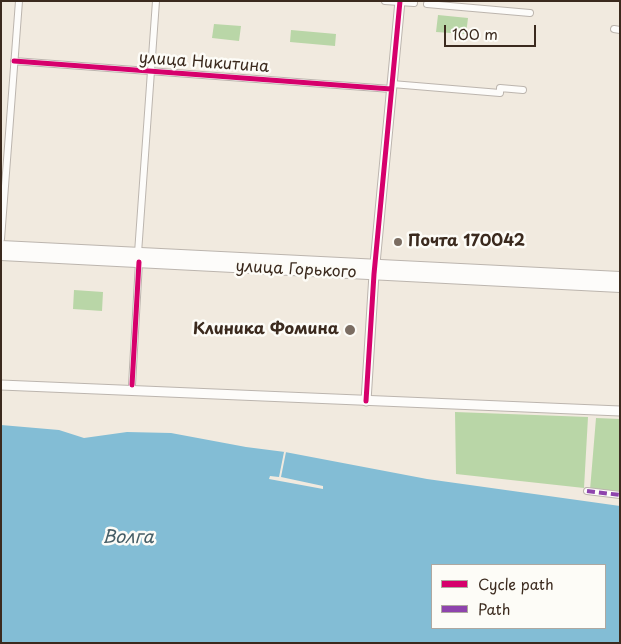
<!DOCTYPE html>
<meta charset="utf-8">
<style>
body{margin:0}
#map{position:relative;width:621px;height:644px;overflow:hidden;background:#f1eadf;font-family:"Playpen Sans",sans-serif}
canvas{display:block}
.frame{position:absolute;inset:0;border:2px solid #3b2a1e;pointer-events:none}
.legend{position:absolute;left:431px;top:564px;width:175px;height:65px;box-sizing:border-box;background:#fdfcf7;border:1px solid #afa8a0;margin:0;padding:6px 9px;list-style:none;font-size:15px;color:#3b2a1e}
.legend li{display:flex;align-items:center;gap:10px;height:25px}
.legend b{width:25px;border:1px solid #afa8a0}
.scale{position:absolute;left:444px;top:25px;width:92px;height:22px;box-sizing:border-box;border:2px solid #3b2a1e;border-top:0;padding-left:6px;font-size:15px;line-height:18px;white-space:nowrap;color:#3b2a1e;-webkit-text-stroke:4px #fdfcf7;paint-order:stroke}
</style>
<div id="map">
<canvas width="621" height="644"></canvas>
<div class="frame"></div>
<ul class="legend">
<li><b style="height:6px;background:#d6006c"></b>Cycle path</li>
<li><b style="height:6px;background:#8e44ad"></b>Path</li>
</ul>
<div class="scale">100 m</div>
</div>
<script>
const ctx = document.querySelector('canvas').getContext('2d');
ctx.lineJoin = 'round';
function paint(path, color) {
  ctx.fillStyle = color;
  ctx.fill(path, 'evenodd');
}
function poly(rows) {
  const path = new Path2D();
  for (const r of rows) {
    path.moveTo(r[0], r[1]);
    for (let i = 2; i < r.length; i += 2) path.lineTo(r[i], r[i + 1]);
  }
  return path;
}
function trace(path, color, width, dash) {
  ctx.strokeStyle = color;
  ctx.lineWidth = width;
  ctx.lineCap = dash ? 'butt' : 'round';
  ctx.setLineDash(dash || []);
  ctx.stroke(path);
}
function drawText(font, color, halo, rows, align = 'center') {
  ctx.font = font + ' "Playpen Sans",sans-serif';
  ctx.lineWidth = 5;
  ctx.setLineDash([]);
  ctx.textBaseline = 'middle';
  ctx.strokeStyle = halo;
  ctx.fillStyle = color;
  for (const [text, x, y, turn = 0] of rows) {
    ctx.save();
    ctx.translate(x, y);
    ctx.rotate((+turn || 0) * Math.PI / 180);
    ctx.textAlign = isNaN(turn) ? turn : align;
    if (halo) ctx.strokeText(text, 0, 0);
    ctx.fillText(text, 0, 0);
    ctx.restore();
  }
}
paint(poly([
 [438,15,468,18,466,34,436,32],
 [214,24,241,26,239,41,212,38],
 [291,30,336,34,335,46,290,42],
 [74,290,103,292,102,311,73,309],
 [455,412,588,417,584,488,456,474],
 [596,418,620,419,620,491,590,490]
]), '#b9d6a7');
paint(poly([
 [1,425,59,430,84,438,127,432,171,433,246,447,285,452,427,479,620,506,620,643,1,643],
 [432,565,605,565,605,628,432,628]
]), '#83bdd5');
paint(poly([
 [284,452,286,452,281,477,323,486,323,489,269,479,270,476,279,477]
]), '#f1eadf');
const minor = poly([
 [385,1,414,3],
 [427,4,530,13],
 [614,29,620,30],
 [14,61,391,89],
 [392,84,500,93,500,88,523,90],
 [1,239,19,1],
 [138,253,156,1],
 [132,385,139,262],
 [587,491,620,495]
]);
const tertiary = poly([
 [366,401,374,274,400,1]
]);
const secondary = poly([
 [1,385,620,411]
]);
const primary = poly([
 [1,246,620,277],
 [1,255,620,287]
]);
trace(minor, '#bcb5ae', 8);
trace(tertiary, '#bcb5ae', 11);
trace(secondary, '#bcb5ae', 11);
trace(primary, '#bcb5ae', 12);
trace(minor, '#fdfcfa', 6);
trace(tertiary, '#fdfcfa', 9);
trace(secondary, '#fdfcfa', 9);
trace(primary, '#fdfcfa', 10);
trace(poly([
 [587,491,620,495]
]), '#8e44ad', 4, [8, 4]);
trace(poly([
 [14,61,391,89],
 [132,385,139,262],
 [366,401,374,274,400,1]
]), '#d6006c', 5);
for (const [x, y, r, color] of [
 [398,242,5,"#7b6d62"],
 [350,330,6,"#7b6d62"]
]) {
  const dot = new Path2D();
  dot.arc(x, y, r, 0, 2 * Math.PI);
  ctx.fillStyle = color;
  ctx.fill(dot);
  trace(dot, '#fdfcf7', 2);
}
drawText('16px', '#3b2a1e', '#fdfcf7', [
 ["улица Никитина",204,63,4],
 ["улица Горького",296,270,3]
]);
drawText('bold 16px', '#3b2a1e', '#fdfcf7', [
 ["Почта 170042",408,242],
 ["Клиника Фомина",339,330,"right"]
], 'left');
drawText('italic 18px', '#455d66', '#fdfcf7', [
 ["Волга",128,538]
]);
</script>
